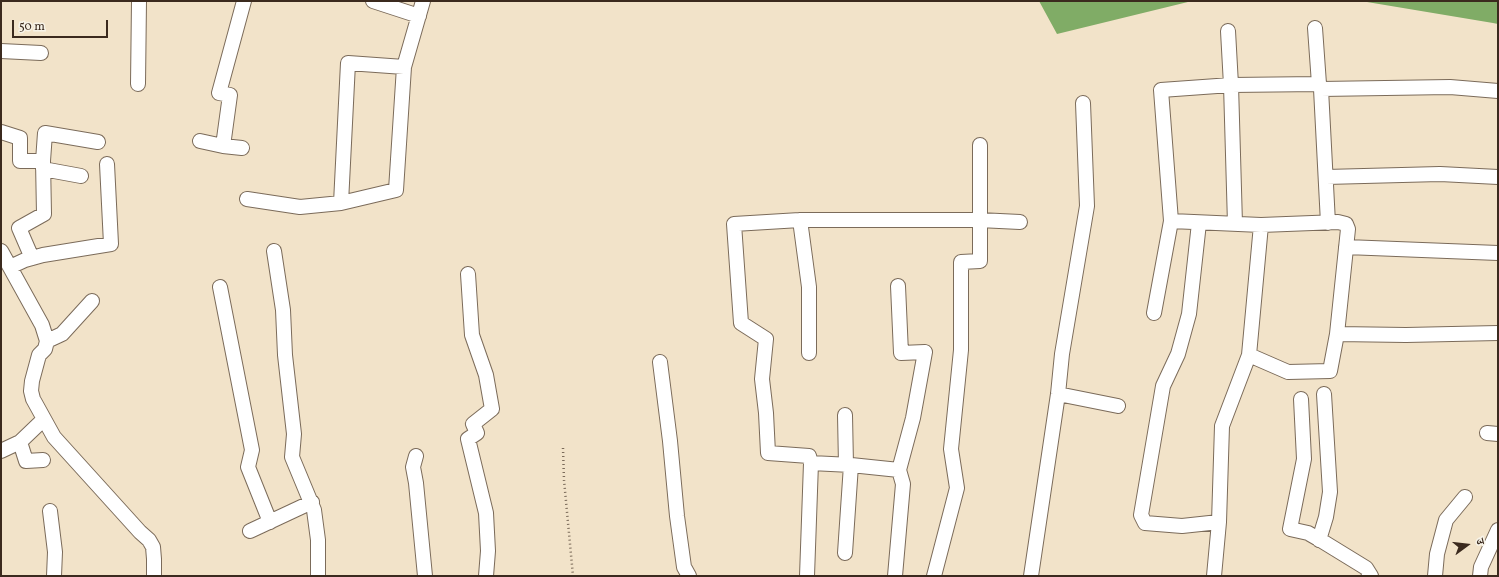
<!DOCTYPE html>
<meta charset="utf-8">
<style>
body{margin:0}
#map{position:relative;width:1499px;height:577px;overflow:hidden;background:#f2e3c9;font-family:Vollkorn,"Noto Serif Devanagari",serif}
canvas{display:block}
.frame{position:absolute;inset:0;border:2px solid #3b2a1e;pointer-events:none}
.north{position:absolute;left:1447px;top:525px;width:40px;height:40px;-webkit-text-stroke:3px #f7f3e8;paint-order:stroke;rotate:75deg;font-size:11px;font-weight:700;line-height:16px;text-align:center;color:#3b2a1e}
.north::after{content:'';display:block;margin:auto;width:14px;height:18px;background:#3b2a1e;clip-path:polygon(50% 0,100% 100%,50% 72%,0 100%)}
.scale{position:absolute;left:12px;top:20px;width:96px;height:18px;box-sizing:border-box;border:2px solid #3b2a1e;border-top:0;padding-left:5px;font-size:12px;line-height:14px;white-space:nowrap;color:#3b2a1e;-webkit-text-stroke:3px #f7f3e8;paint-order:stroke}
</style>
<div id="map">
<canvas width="1499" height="577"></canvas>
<div class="frame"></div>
<div class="north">उ</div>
<div class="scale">50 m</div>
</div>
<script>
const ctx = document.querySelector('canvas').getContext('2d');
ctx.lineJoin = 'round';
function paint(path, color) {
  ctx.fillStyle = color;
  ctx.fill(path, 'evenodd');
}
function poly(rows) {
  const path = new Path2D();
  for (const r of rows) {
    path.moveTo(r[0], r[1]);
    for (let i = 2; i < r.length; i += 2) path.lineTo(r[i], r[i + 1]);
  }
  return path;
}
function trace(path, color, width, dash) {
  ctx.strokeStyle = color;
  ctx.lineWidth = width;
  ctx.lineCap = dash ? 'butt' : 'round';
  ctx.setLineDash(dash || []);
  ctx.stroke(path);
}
paint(poly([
 [1039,1,1192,1,1057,34],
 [1361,1,1498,1,1498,24,1493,23]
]), '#80ac66');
const minor = poly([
 [373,1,419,16],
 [1315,28,1319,84,1321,89,1328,223],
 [1228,31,1231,85,1235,224],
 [1,51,41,53],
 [138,84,139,1],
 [1321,89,1450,87,1498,91],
 [1,132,20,138,20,161,43,161],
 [200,141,223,146,230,95,219,93,244,1],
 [223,146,242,148],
 [43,169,81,176],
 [1326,177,1440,174,1498,177],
 [247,199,300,207,341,203,396,190,404,67,423,1],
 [341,203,348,63,404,67],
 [800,220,809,287,809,353],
 [1171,221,1261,225,1338,222,1346,224,1348,229,1337,334,1330,371,1288,372,1249,355],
 [1199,223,1189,314,1178,354,1163,386,1141,515,1145,523,1182,526,1219,522],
 [1346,247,1498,253],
 [1,251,42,325,47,341,45,349,39,355,32,381,31,391,33,399,54,437,140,532,149,540,153,547,154,559,154,576],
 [274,251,283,310,285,355,294,434,292,457,314,510,318,540,318,576],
 [32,258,19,228,44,214,43,161,45,133,98,142],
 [10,267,25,260,43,255,111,244,107,164],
 [468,274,472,335,486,375,492,409,473,424,477,433,468,439,486,513,488,551,486,576],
 [220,287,252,450,248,467,270,522],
 [1154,313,1171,221,1161,90,1231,85,1319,84],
 [1337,334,1406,335,1498,333],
 [47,341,62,334,92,301],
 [660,362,670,441,677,516,684,567,689,576],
 [1058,394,1118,406],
 [1301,399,1304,459,1290,529,1308,533,1322,541,1366,568,1371,576],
 [845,415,846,465],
 [1487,433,1498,434],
 [20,442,26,461,43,460],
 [1,451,20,442,44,419],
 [416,456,413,467,416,483,425,576],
 [811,463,851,465,899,470],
 [50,511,55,552,54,576],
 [250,531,312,502],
 [1319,540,1326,517,1330,492,1324,394],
 [845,553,851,465],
 [807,576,811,463,809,456,768,453,766,413,762,379,766,339,741,323,734,224,800,220,979,220,1020,222],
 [895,576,903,484,899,470,913,418,925,352,901,353,898,286],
 [934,576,957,488,951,449,961,350,961,262,980,261,980,145],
 [1031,576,1058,394,1062,354,1087,206,1083,103],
 [1214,576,1219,522,1222,426,1249,355,1261,225],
 [1435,576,1437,554,1446,520,1465,497],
 [1480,576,1481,567,1498,530]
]);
trace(minor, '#7b6b5a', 16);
trace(poly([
 [563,448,564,480,573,576]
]), '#7b6b5a', 2.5, [1, 3]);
trace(minor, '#fff', 14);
</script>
